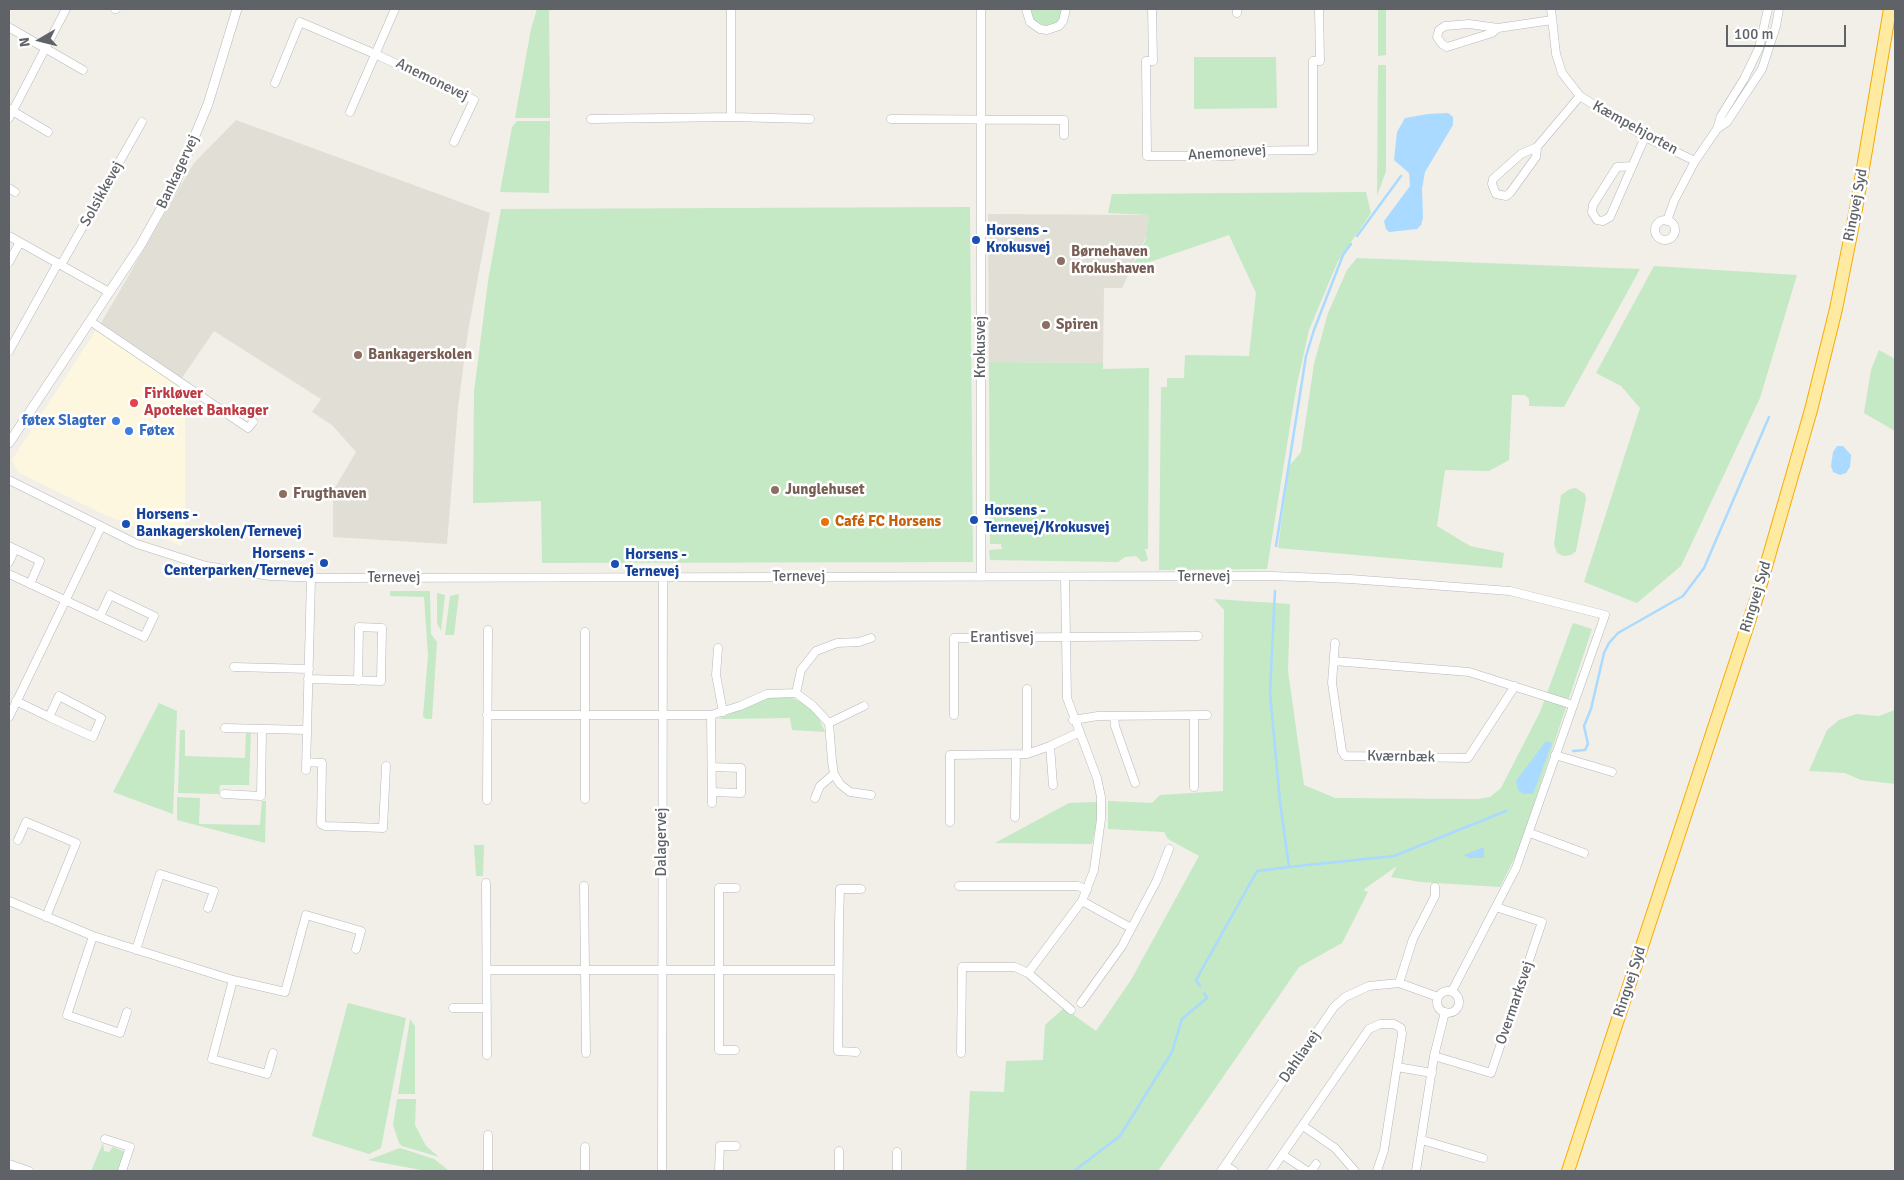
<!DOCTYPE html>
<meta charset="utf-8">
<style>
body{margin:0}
#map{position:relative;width:1904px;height:1180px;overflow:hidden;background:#f1efe8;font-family:Signika,sans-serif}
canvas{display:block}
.frame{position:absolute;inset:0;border:10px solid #5f6368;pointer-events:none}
.north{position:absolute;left:15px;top:15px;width:50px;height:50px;-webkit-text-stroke:4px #fff;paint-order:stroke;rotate:262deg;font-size:14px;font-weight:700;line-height:20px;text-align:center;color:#5f6368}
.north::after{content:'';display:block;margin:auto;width:18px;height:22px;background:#5f6368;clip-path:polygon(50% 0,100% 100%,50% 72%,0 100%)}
.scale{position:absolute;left:1726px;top:25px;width:120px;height:22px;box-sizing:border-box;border:2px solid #5f6368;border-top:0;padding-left:6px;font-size:15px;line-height:18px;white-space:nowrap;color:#5f6368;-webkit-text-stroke:4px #fff;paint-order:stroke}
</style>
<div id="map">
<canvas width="1904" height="1180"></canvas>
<div class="frame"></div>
<div class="north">N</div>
<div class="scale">100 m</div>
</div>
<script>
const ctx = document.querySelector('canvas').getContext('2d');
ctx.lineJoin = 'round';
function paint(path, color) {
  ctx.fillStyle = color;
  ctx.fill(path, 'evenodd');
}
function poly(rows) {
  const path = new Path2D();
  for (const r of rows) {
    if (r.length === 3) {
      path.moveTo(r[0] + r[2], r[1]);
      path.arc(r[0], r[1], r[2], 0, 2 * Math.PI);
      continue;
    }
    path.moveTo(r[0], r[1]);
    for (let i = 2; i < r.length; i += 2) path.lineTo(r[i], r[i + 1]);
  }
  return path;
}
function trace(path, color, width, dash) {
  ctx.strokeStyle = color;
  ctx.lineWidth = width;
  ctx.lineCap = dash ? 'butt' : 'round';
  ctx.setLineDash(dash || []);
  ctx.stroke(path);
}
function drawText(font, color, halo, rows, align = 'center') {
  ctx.font = font + ' Signika,sans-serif';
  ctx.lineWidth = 5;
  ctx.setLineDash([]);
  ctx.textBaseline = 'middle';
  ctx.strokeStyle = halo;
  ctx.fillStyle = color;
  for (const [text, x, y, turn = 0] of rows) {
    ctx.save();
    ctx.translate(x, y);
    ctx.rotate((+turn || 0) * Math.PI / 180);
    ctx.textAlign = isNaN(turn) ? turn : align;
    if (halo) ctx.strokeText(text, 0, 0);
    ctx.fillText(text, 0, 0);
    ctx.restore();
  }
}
paint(poly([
 [96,330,185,389,185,525,182,546,101,513,18,472,12,460]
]), '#fef7e0');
paint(poly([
 [236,120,490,213,468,331,458,407,447,544,333,537,333,491,356,452,332,425,312,412,321,399,214,331,182,378,101,323,194,163],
 [988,214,1149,215,1147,235,1122,288,1104,288,1103,363,989,362]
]), '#e1ded6');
paint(poly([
 [537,9,549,9,550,118,515,118,531,29],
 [1030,9,1063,9,1060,19,1056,23,1045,26,1035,22,1032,18],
 [1378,9,1386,9,1386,55,1378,56],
 [1194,57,1276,57,1277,108,1194,109],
 [1378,65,1386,65,1386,171,1377,196],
 [517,121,550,121,549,193,500,192,512,127],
 [1366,192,1371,213,1338,261,1309,330,1296,389,1267,569,1159,570,1161,387,1167,387,1167,378,1184,378,1185,355,1249,356,1256,293,1229,235,1141,265,1134,264,1146,239,1149,215,1108,213,1112,194],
 [970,207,973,562,542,563,541,501,473,503,474,392,488,281,501,209],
 [1357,258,1640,269,1564,407,1529,406,1529,399,1525,395,1512,395,1509,460,1489,471,1445,470,1437,526,1470,546,1504,553,1502,568,1278,548,1289,466,1301,452,1314,364,1328,313,1347,270],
 [1654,266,1797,275,1760,398,1681,566,1637,603,1584,582,1640,408,1621,386,1596,373],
 [1879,350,1895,359,1895,431,1864,413,1871,370],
 [989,362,1103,363,1103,369,1149,368,1148,549,1145,549,1148,560,1142,562,1136,556,1125,557,1118,562,990,560,989,550,1002,549,1001,544,990,544],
 [1576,488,1585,494,1586,499,1576,551,1571,555,1564,556,1557,553,1554,544,1561,495,1570,489],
 [390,591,430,591,431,634,437,642,432,719,426,719,423,716,428,655,424,597,390,596],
 [437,593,445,595,441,631,437,623],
 [459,594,454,635,445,635,450,596],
 [1214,599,1290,604,1288,671,1304,785,1335,798,1477,799,1490,797,1501,788,1540,712,1573,623,1592,629,1519,849,1500,887,1421,882,1391,877,1397,866,1363,890,1368,892,1342,943,1299,967,1158,1171,966,1171,970,1091,1004,1092,1006,1061,1043,1060,1045,1025,1064,1008,1096,1031,1131,980,1199,856,1168,839,1164,832,1108,829,1108,801,1152,803,1160,795,1223,791,1224,610],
 [788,696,801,702,817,714,825,732,792,730,790,718,718,719,769,697],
 [159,703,177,711,173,814,113,792],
 [1895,710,1895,784,1861,780,1845,773,1809,771,1827,730,1839,720,1856,714,1879,716],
 [180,730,185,730,185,756,245,758,246,732,251,732,249,785,220,785,219,794,178,793],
 [177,797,200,798,199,824,260,825,262,801,266,801,265,843,177,820],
 [1097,802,1098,815,1092,844,995,843,1069,803],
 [474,845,484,845,483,876,476,876],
 [348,1003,406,1018,381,1148,369,1154,312,1136],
 [410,1019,415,1026,415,1094,398,1094],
 [397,1099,416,1099,415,1125,426,1146,439,1157,402,1146,399,1143,393,1125],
 [103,1143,104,1151,109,1152,113,1147,125,1152,118,1171,91,1171],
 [400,1148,434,1159,448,1170,421,1170,368,1160]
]), '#c5e8c5');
paint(poly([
 [1448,113,1453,117,1453,125,1425,172,1422,189,1423,218,1421,225,1417,229,1389,232,1386,229,1384,221,1410,186,1409,173,1394,160,1397,132,1405,118,1428,114],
 [1837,446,1843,446,1851,455,1850,467,1846,473,1840,475,1833,472,1831,466,1833,452],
 [1546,741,1552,743,1533,794,1523,794,1518,790,1516,781],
 [1484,847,1484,858,1469,858,1464,855]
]), '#aadaff');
trace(poly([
 [1357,236,1401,176],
 [1276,546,1306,356,1314,330,1343,255,1351,244],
 [1573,751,1585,750,1588,744,1584,726,1591,709,1604,653,1609,643,1618,633,1683,596,1704,568,1769,417],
 [1289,867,1394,856,1506,811],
 [1200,986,1196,980,1257,871,1289,867,1280,802,1270,692,1275,591],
 [1074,1171,1120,1136,1172,1052,1182,1019,1207,998,1204,993]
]), '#aadaff', 2.5);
const minor = poly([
 [115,9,116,9],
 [1026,9,1030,22,1040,29,1047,30,1059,26,1063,21,1066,9],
 [1152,9,1153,61,1146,61,1147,156,1232,156,1233,151,1313,150,1313,61,1320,61,1319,9],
 [1551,9,1556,54,1562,73,1580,96,1645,137,1695,161],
 [1237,13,1237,9],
 [10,28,83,70],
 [1498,28,1492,33,1447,47,1442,44,1437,37,1439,30,1445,26,1469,24,1498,28,1552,20],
 [275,83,300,22,375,54,474,100,454,142],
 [9,109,48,132],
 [350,112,395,9],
 [731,117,731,9],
 [9,118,66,9],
 [591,119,731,117,810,119],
 [891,119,1064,120,1064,135],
 [1717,129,1727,122,1762,69,1776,26,1779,9],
 [1537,147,1536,157,1510,193,1506,196,1496,194,1492,184,1493,179,1521,154,1537,147,1580,96],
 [1632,166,1617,167,1593,205,1592,212,1597,220,1603,221,1610,217,1645,137],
 [9,188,15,192],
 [1665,230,10],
 [1667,221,1674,201,1695,161,1717,129,1721,116,1744,79,1759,48,1768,9],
 [9,236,109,292],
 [9,262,20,242],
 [61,265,142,122],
 [90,321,248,428,253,422],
 [9,351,58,263],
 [9,480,137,544,206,566,270,576,320,578,1272,576,1350,579,1510,591,1605,615,1516,868,1452,991],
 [9,546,40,561,30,584],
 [9,562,15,549],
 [9,574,144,637,154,616,110,595,100,616],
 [981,577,981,9],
 [1335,643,1332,683,1342,751,1345,756,1468,758,1515,686],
 [718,648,716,675,723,712],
 [1334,661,1469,672,1573,705],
 [234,667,309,669],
 [308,679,381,681,382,628,359,627,358,681],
 [796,693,801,670,816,651,837,643,859,642,871,638],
 [16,701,49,717,93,737,101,718,59,696,49,717],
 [487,715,711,715,740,706,767,694,796,693,813,706,829,723,832,761,834,774,840,784,850,792,871,795],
 [711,715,712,803],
 [954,715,954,638,1198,636],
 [1114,716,1115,726,1135,783],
 [1194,716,1194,787],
 [9,717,101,527],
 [1073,720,1098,716,1207,715],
 [829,723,864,706],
 [225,728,307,730],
 [1050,746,1053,785],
 [1027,754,1027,689],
 [1555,755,1612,772],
 [306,762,322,763,321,824,325,826,383,828,386,766],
 [712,767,741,768,741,793,712,792],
 [306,770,311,578],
 [224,794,261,796,262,729],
 [815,798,820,786,834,774],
 [585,799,585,632],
 [487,800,488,630],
 [1015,817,1016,755],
 [950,822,950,755,1027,754,1050,746,1078,733],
 [1530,833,1584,853],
 [18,840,26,822,76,843,46,917],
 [486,883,487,1055],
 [584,886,586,1053],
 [959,886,1078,886,1087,890],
 [9,901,93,936,233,980,285,992,306,915,361,931,356,949],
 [1082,901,1131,928],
 [93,936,67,1015,120,1033,127,1012],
 [136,950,160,874,214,891,208,908],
 [487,970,838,970],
 [1028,973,1082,901,1094,870,1101,819,1101,797,1097,778,1067,698,1065,578],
 [233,980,212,1059,267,1074,273,1053],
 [1399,983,1413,939,1435,896,1435,887],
 [1448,1002,11],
 [1081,1003,1122,946,1157,880,1169,849],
 [453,1008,487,1008],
 [735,1050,719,1050,719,888,736,888],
 [856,1052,838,1051,839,922,840,889,861,889],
 [961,1053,962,967,1015,967,1028,973,1071,1010],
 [1434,1056,1491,1073,1542,922,1496,907],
 [1397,1067,1432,1073],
 [1303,1126,1335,1148,1355,1171],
 [488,1135,488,1171],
 [105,1139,130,1147,122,1171],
 [1422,1140,1483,1158],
 [1283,1155,1307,1171],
 [9,1164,29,1171],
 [1225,1165,1234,1171],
 [585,1171,585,1147],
 [662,1171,663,577],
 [719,1171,720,1146,736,1146],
 [839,1171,839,1151],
 [897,1171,897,1152],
 [1221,1171,1334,1007,1345,997,1369,986,1399,983,1438,997],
 [1271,1171,1369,1029,1380,1024,1394,1024,1401,1028,1402,1034,1384,1150,1377,1171],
 [1311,1171,1316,1164],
 [1416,1171,1434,1056,1445,1012]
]);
const tertiary = poly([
 [9,443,140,246,175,184,208,104,237,9]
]);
const trunk = poly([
 [1568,1171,1758,594,1811,410,1836,309,1856,209,1890,9]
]);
trace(minor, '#b5b8bc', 9);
trace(tertiary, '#b5b8bc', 10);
trace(trunk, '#f9ab00', 14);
trace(minor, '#fff', 8);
trace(tertiary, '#fff', 9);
trace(trunk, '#feeaa1', 12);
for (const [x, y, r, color] of [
 [976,240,5,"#1a4fb4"],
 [1061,261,5,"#8d6e63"],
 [1046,325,5,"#8d6e63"],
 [358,355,5,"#8d6e63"],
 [134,403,5,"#e0444e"],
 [116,421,5,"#3f7fe0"],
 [129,431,5,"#3f7fe0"],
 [775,490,5,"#8d6e63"],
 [283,494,5,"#8d6e63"],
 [974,520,5,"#1a4fb4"],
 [825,522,5,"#e8710a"],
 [126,524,5,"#1a4fb4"],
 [324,563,5,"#1a4fb4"],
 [615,564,5,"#1a4fb4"]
]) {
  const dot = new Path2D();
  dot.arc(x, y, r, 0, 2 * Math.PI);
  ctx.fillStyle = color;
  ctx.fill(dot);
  trace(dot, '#fff', 2);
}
drawText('15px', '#5f6368', '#fff', [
 ["Anemonevej",432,80,26],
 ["Kæmpehjorten",1635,128,29],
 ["Anemonevej",1227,153,-4],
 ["Bankagervej",178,172,-65],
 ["Solsikkevej",102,194,-61],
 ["Ringvej Syd",1856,205,-79],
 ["Krokusvej",981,347,-90],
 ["Ternevej",799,577],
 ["Ternevej",1204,577],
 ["Ternevej",394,578],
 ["Ringvej Syd",1756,597,-73],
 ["Erantisvej",1002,638],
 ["Kværnbæk",1401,757,1],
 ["Dalagervej",662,842,-90],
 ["Ringvej Syd",1630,982,-72],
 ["Overmarksvej",1515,1003,-71],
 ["Dahliavej",1300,1057,-55]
]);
drawText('bold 15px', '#164399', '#fff', [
 ["Horsens -",986,231],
 ["Krokusvej",986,248],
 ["Horsens -",984,511],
 ["Ternevej/Krokusvej",984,528],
 ["Horsens -",136,515],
 ["Bankagerskolen/Ternevej",136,532],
 ["Horsens -",314,554,"right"],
 ["Centerparken/Ternevej",314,571,"right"],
 ["Horsens -",625,555],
 ["Ternevej",625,572]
], 'left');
drawText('bold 15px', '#785e54', '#fff', [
 ["Børnehaven",1071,252],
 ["Krokushaven",1071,269],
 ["Spiren",1056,325],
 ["Bankagerskolen",368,355],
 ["Junglehuset",785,490],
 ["Frugthaven",293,494]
], 'left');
drawText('bold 15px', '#be3a42', '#fff', [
 ["Firkløver",144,394],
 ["Apoteket Bankager",144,411]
], 'left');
drawText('bold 15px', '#366cbe', '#fff', [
 ["føtex Slagter",106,421],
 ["Føtex",139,431,"left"]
], 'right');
drawText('bold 15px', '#c56008', '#fff', [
 ["Café FC Horsens",835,522]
], 'left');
</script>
